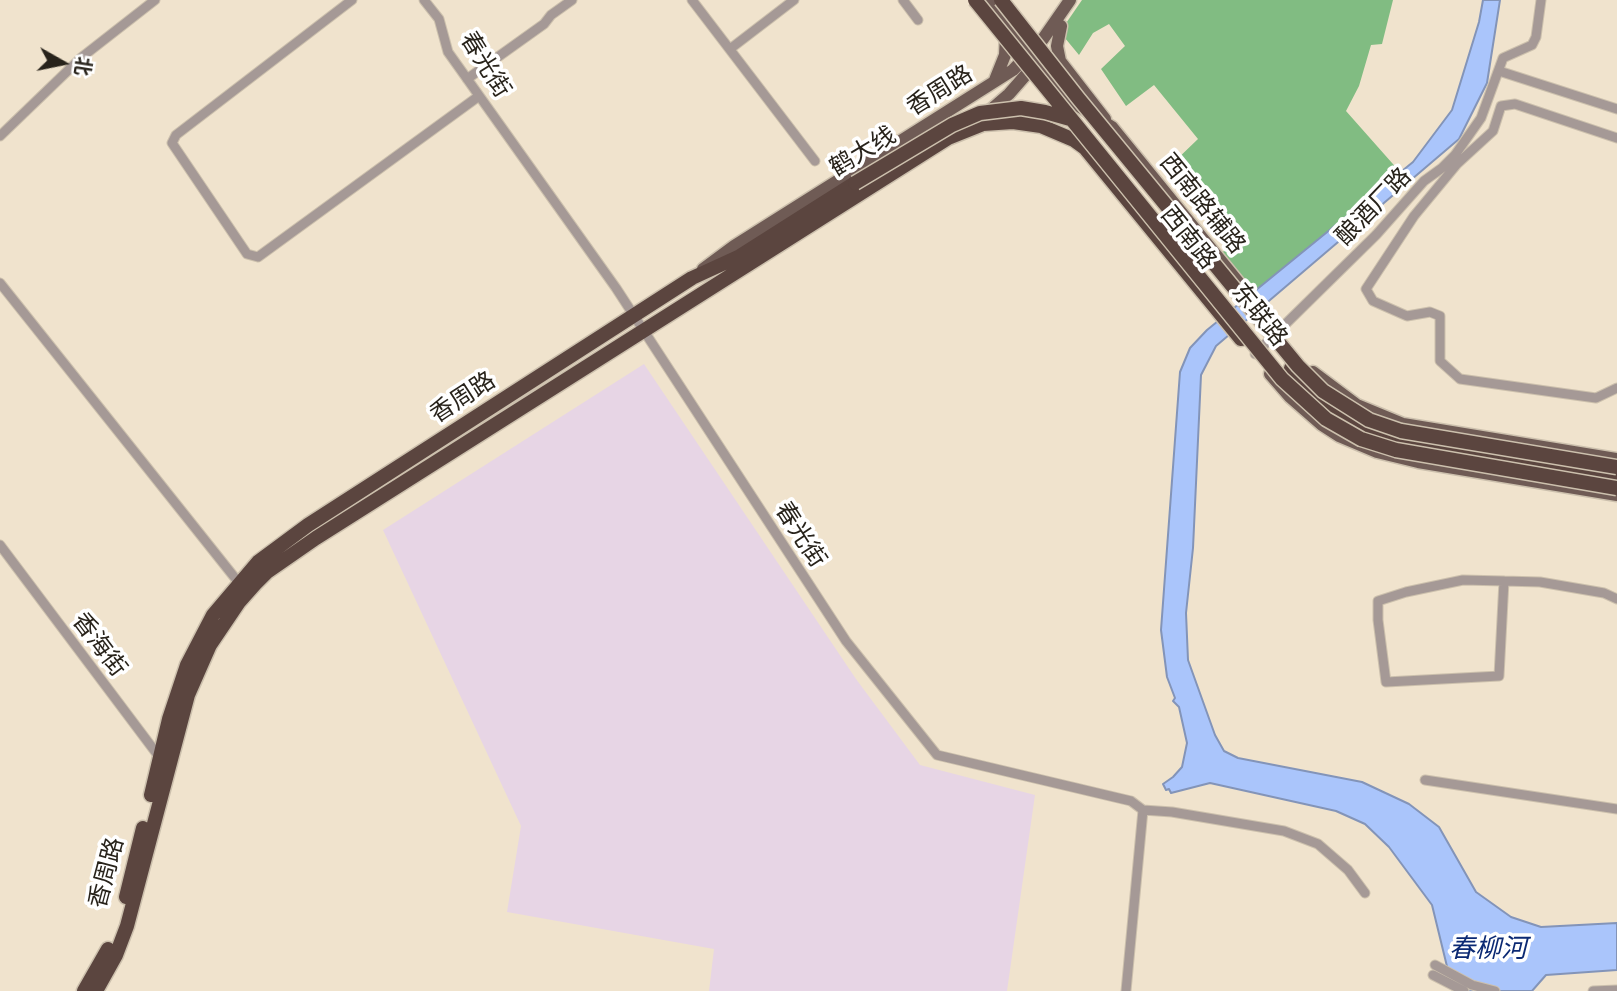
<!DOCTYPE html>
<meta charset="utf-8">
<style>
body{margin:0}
#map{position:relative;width:1617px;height:991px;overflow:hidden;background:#f0e3cd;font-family:"Noto Serif","Noto Sans SC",serif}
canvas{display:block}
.north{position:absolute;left:28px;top:28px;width:70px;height:70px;-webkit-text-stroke:5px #fff;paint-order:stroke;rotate:99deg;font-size:19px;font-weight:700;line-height:28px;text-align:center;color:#28231b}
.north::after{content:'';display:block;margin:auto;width:24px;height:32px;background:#28231b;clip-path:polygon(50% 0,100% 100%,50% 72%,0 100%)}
</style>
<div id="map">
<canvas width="1617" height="991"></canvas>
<div class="north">北</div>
</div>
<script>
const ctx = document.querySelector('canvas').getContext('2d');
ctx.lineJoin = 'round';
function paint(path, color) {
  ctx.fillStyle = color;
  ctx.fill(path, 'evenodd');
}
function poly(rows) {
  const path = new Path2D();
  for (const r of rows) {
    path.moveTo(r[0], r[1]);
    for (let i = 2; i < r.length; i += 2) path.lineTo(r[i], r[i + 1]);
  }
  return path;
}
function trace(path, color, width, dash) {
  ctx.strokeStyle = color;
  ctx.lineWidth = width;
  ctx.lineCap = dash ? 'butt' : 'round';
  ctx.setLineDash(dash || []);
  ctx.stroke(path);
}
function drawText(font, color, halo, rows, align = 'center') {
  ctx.font = font + ' "Noto Serif","Noto Sans SC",serif';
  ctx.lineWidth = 7;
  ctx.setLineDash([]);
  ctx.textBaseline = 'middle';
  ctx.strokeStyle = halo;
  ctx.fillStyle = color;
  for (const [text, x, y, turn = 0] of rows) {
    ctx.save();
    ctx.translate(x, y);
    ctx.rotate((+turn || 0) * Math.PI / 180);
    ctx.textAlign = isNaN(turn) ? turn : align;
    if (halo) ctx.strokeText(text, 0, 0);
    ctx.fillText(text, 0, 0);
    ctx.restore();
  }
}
paint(poly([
 [644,364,856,679,920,765,1035,795,1007,991,709,991,714,949,507,912,521,826,383,530]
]), '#e7d5e5');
paint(poly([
 [1082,0,1393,0,1382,44,1371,45,1359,86,1346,111,1400,172,1252,294,1221,254,1237,237,1173,163,1198,139,1154,85,1126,106,1101,69,1125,46,1109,24,1093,33,1079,55,1060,32]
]), '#81bc82');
const water = poly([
 [1483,0,1500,0,1487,83,1459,139,1216,346,1201,375,1193,548,1186,613,1188,660,1215,735,1224,751,1238,758,1362,782,1409,804,1439,827,1476,892,1511,917,1541,927,1617,923,1617,970,1546,975,1532,991,1453,991,1432,905,1389,847,1365,824,1336,811,1210,783,1171,793,1169,789,1166,790,1163,784,1173,777,1182,767,1187,743,1179,707,1173,701,1175,698,1167,677,1161,630,1180,372,1190,348,1207,330,1413,162,1452,110,1479,22,1483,0]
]);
paint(water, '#aac5fb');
trace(water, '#8394b8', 2);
const minor = poly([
 [352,0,176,135,172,143,247,254,258,257,479,96],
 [424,0,439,19,448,52,616,288,846,641,937,755,1131,801,1143,810,1126,991],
 [692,0,815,161],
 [903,0,918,20],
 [730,49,794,0],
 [1499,71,1617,109],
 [467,79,544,24,551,15,572,0],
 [0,136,82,57,155,0],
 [1617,138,1515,104,1501,106,1493,131,1457,164,1414,216,1366,289,1373,301,1407,316,1430,312,1440,316,1440,361,1460,379,1596,398,1617,388],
 [0,283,239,583],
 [1255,354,1376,235,1424,181,1442,168,1455,155,1481,118,1503,58,1532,45,1536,37,1541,0],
 [0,545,160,758],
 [1504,581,1499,676,1386,682,1378,620,1378,601,1406,592,1463,580,1504,581,1540,582,1604,593,1617,599],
 [1425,780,1617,809],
 [1143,810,1172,812,1284,831,1318,844,1348,870,1365,893],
 [1435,965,1472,985,1495,991],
 [1433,975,1464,991],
 [1593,991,1617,990]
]);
const major = poly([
 [992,0,1072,102,1112,127,1252,299],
 [1061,26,1057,46,1060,61,1105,119],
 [995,80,1005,55,1006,34],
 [986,114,1009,94,1037,62],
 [703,269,734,246,1013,70,1043,39,1070,0],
 [1313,372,1357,405,1403,424,1617,459],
 [1270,374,1290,397,1322,425,1339,436,1377,452,1418,462,1617,495]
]);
const highway = poly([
 [1291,368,1306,384,1334,408,1349,418,1382,433,1422,442,1617,474],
 [151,795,169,719,187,665,213,615,258,562,308,525,692,278,740,256,855,183],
 [126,897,143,828],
 [84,991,108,949],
 [96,991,116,955,127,926,188,695,210,645,239,602,255,584,267,572,316,538,948,138,983,124,1013,122,1041,126,1074,140,1085,148,1241,339]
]);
trace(minor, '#ccc0ad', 11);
trace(major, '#ccc0ad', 15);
trace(highway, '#ccc0ad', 17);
trace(minor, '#a59996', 9);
trace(major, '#6f5b55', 12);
trace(highway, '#5b453f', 14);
const highwayBridge = poly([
 [975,0,1282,379,1326,419,1361,439,1396,450,1617,488],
 [1001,0,1078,98,1298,366,1323,391,1369,420,1401,431,1617,467],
 [855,183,952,125,980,113,1021,108,1045,112,1070,119]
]);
trace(highwayBridge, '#ccc0ad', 17, []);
trace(highwayBridge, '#5b453f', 14);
drawText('24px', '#28231b', '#fff', [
 ["春光街",485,65,58],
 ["香周路",940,91,-32],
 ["鹤大线",863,152,-31],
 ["西南路辅路",1202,204,51],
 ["酿酒厂路",1374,207,-46],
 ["西南路",1188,238,51],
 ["东联路",1259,315,51],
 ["香周路",463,398,-33],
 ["春光街",800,535,57],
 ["香海街",99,645,53],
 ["香周路",107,873,-75]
]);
drawText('italic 26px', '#0b2973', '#fff', [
 ["春柳河",1488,950]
]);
</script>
